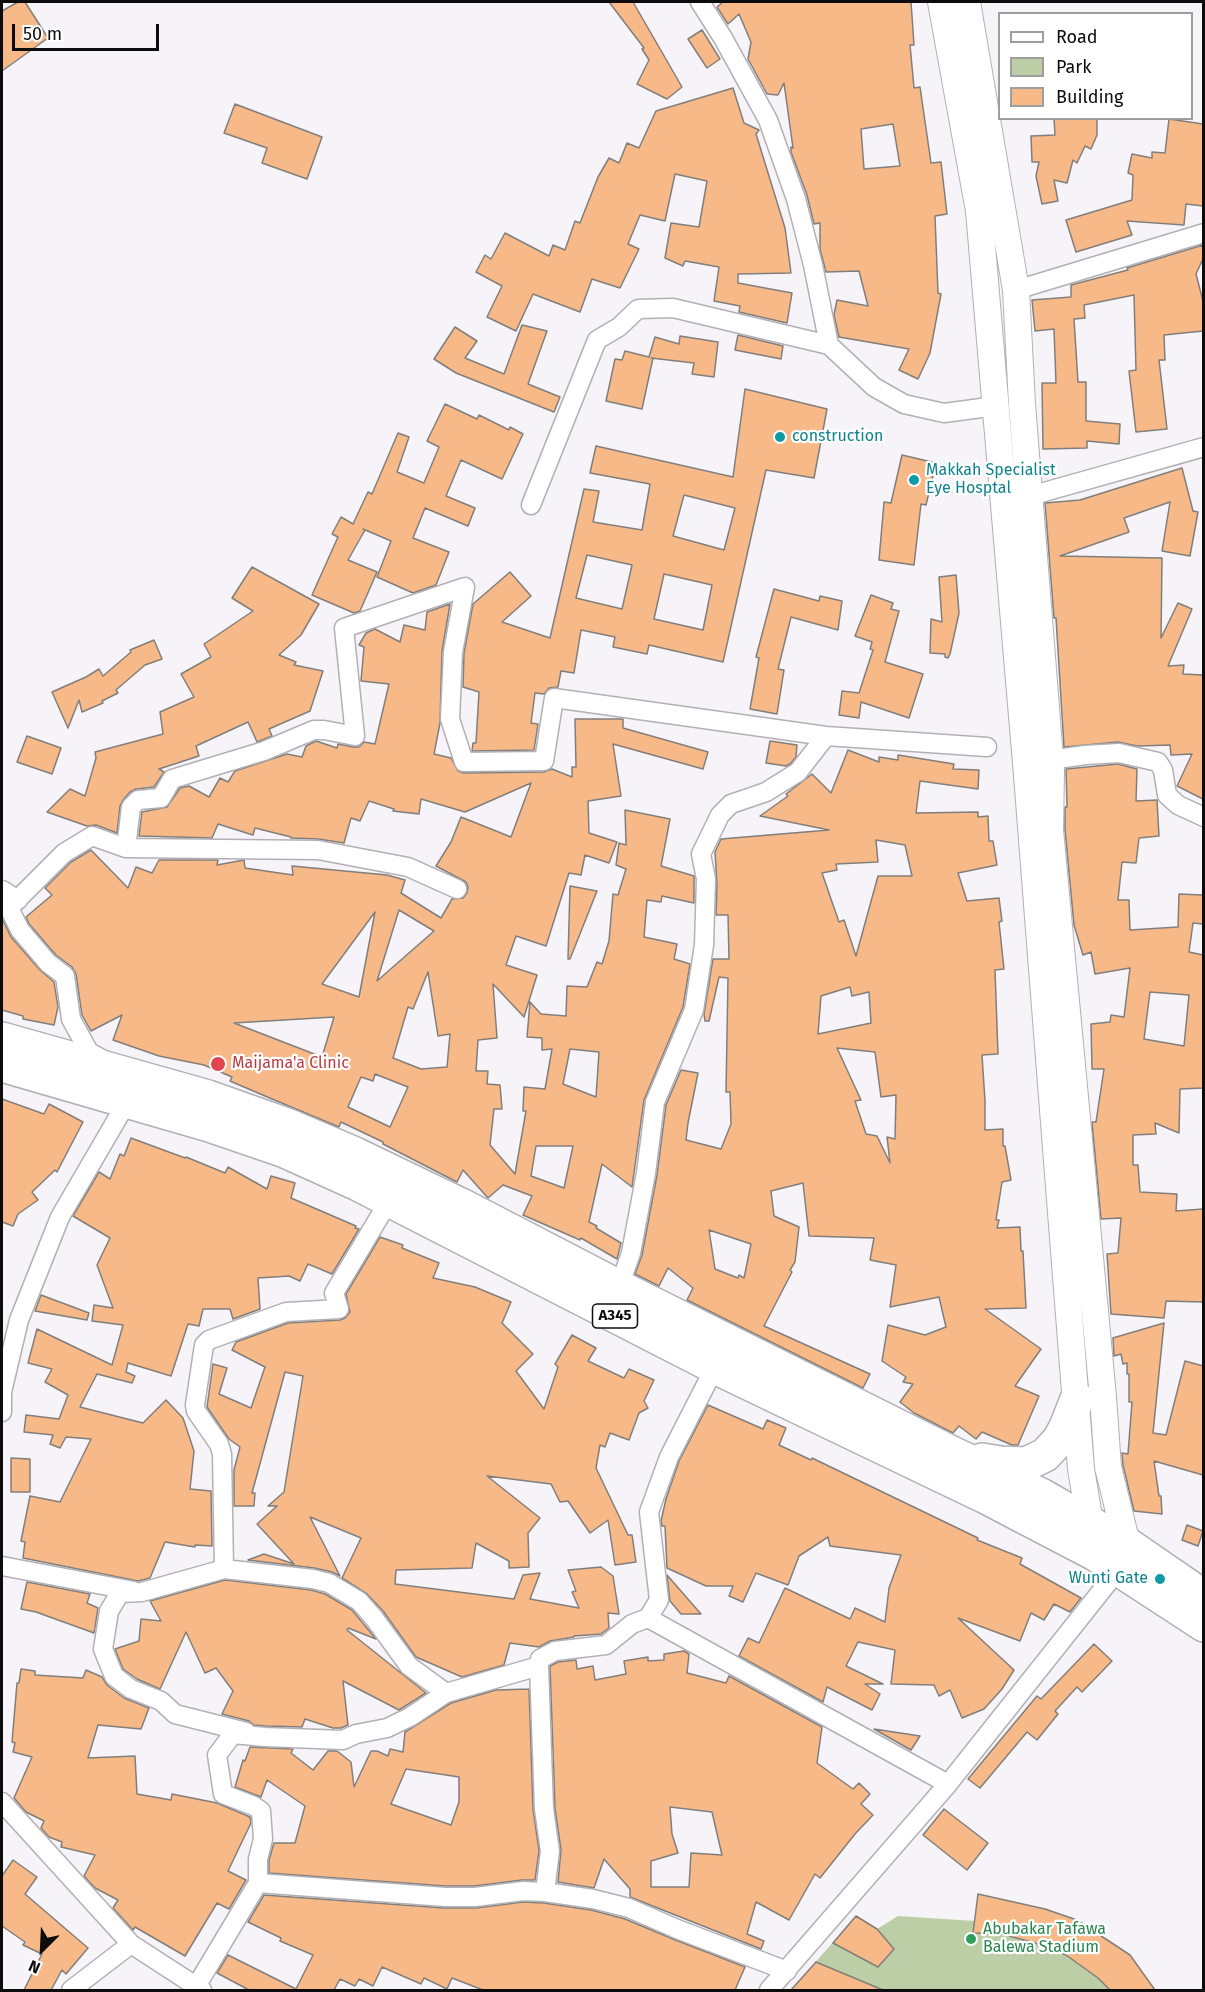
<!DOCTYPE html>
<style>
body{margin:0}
#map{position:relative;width:1205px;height:1992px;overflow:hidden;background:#f6f4f9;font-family:"Fira Sans",sans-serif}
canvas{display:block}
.frame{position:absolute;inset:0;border:3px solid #0c0c0d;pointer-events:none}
.legend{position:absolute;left:998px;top:12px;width:195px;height:108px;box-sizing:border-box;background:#fff;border:2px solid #9e9e9e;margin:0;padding:8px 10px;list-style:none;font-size:18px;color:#0c0c0d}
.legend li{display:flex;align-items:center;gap:12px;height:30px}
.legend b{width:30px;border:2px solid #9e9e9e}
.north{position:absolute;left:12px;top:1920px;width:60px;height:60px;-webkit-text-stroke:4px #fff;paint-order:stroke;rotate:204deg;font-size:16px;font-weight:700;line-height:24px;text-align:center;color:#0c0c0d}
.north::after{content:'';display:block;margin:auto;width:21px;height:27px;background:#0c0c0d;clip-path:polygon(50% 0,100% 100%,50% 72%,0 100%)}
.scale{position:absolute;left:12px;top:24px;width:147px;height:27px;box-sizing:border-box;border:3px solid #0c0c0d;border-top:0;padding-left:8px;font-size:18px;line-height:21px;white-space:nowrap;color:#0c0c0d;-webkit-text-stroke:4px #fff;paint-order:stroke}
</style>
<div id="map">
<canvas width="1205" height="1992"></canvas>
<div class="frame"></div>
<ul class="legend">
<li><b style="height:8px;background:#fff"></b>Road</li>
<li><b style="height:16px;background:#bccea5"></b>Park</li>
<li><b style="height:16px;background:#f7b988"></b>Building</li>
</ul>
<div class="north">N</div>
<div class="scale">50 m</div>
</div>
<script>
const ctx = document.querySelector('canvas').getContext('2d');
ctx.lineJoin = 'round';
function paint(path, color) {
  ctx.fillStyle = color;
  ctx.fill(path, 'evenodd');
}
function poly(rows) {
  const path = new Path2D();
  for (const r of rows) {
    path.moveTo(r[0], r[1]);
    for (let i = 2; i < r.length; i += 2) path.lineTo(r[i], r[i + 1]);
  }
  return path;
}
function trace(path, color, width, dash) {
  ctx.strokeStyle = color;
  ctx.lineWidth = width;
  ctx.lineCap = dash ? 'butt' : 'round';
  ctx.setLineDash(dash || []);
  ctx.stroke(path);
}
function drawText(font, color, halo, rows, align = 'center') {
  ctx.font = font + ' "Fira Sans",sans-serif';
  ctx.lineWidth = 4.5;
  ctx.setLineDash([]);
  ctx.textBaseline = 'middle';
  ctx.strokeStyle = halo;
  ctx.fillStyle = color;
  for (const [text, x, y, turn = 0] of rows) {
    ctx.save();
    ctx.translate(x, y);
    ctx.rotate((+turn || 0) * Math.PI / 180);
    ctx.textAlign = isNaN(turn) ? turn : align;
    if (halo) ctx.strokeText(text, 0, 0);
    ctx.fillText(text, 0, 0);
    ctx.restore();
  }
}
paint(poly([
 [1012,1901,1045,1909,1077,1920,1130,1957,1155,1990,791,1990,856,1916,877,1929,898,1916,975,1921]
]), '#bccea5');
const building = poly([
 [18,2,25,2,48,38,2,71,2,11,18,2],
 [609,2,633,2,682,87,667,99,637,84,649,60,642,49,644,48,609,2],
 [723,2,911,2,914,45,910,45,914,88,920,87,931,163,941,162,947,214,935,216,938,293,941,294,930,353,918,379,899,370,909,349,839,337,834,315,837,300,868,306,859,271,826,272,820,249,820,223,814,224,807,195,791,152,791,147,793,148,784,83,778,95,767,94,748,59,751,42,739,14,728,24,717,7,723,2],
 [893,124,900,166,864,169,861,129,893,124],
 [702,30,720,59,707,68,688,39,702,30],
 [733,88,744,123,759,130,756,134,785,228,791,273,738,274,738,283,792,293,787,323,739,312,740,306,714,301,719,267,685,261,683,266,665,258,671,223,699,227,707,181,675,174,665,221,640,215,628,244,639,249,620,288,592,279,580,312,533,294,516,331,487,317,502,286,476,272,485,255,491,259,505,233,549,256,553,245,565,250,575,221,580,223,598,177,609,158,619,163,627,143,639,148,656,111,733,88],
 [235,104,322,137,307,179,262,163,267,148,224,133,235,104],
 [1054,118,1097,118,1097,135,1091,149,1085,146,1077,163,1073,160,1067,183,1054,180,1058,201,1042,204,1036,176,1039,162,1032,162,1031,136,1055,135,1054,118],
 [1169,119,1203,124,1203,206,1186,204,1184,225,1127,221,1132,235,1076,252,1066,220,1132,200,1133,175,1128,173,1132,154,1152,158,1152,152,1165,153,1169,119],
 [1203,245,1203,260,1202,261,1196,274,1203,301,1203,331,1164,335,1165,360,1159,360,1167,429,1136,432,1129,371,1136,370,1134,295,1084,305,1085,318,1074,319,1078,382,1086,382,1086,421,1120,424,1119,444,1087,441,1087,448,1043,449,1042,383,1056,383,1054,329,1035,331,1032,300,1071,297,1071,285,1128,270,1127,268,1203,245],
 [522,325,547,331,528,384,560,397,554,412,456,373,434,359,455,327,477,341,465,358,504,374,522,325],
 [738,335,783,346,781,359,735,350,738,335],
 [680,336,718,342,714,377,692,374,694,363,651,358,653,358,642,409,606,401,615,359,622,360,625,351,649,357,655,337,679,344,680,336],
 [745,389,827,409,814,478,766,470,723,662,649,645,647,654,613,647,615,637,581,630,574,673,561,671,558,687,549,688,544,694,535,693,531,723,538,724,534,750,472,751,473,743,476,743,479,692,463,687,464,653,473,604,510,572,531,596,502,622,550,638,584,489,599,491,593,522,642,530,650,484,590,473,596,446,733,477,745,389],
 [684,495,735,508,724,550,673,536,684,495],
 [587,555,632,565,622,609,576,598,587,555],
 [664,574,712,585,703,630,654,619,664,574],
 [445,404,477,419,479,415,509,430,510,427,523,434,502,479,461,460,446,496,475,508,468,526,425,508,413,538,449,552,436,585,413,593,377,577,391,541,363,529,365,530,348,560,377,572,360,611,354,613,312,595,338,537,332,534,341,517,353,524,368,492,372,494,398,433,409,437,397,472,424,483,439,447,427,441,445,404],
 [902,455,936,463,926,505,921,504,914,565,879,560,884,502,891,503,902,455],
 [1182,468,1193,511,1198,512,1190,556,1162,551,1170,502,1124,518,1129,532,1060,556,1162,558,1161,638,1178,603,1192,609,1168,666,1184,665,1183,674,1203,675,1203,799,1177,786,1192,754,1171,755,1170,745,1137,746,1118,742,1064,747,1056,618,1054,618,1045,503,1080,500,1182,468],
 [252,567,319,604,301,635,279,655,296,662,294,665,323,671,310,711,269,729,272,736,257,742,248,722,196,746,199,756,159,769,164,772,154,787,136,789,130,792,123,800,120,806,117,833,96,825,87,826,47,812,70,789,85,796,96,758,95,752,163,734,160,712,194,697,181,674,211,657,204,644,253,611,232,598,252,567],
 [956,575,959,613,950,654,948,658,945,657,945,654,930,653,931,619,942,622,939,577,956,575],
 [774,589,819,601,820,596,842,601,838,630,791,617,778,669,784,670,777,714,750,709,759,658,756,657,774,589],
 [871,595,893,603,891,609,899,611,885,662,923,674,909,718,861,702,859,718,839,715,842,691,859,693,873,650,870,649,872,642,855,636,871,595],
 [450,604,442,651,440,723,434,754,451,758,458,771,464,773,544,772,552,769,572,777,572,767,576,767,575,719,623,719,623,728,708,752,703,769,613,744,621,796,588,801,589,833,617,842,609,863,585,855,581,875,569,873,546,946,516,936,506,965,537,975,524,1017,493,984,497,1038,478,1040,476,1071,488,1071,487,1084,500,1085,502,1109,494,1109,490,1145,515,1174,526,1111,523,1111,524,1087,545,1089,552,1049,542,1050,542,1038,527,1037,530,1002,541,1014,566,1016,567,986,587,987,597,962,602,964,609,941,613,894,618,895,626,869,616,865,619,843,626,845,625,810,670,819,661,866,694,876,694,903,662,896,661,902,647,900,644,937,677,944,674,959,690,964,683,1007,644,1100,632,1187,602,1164,589,1222,597,1226,596,1228,621,1243,617,1259,581,1238,580,1240,523,1215,532,1196,503,1185,488,1198,463,1170,457,1182,383,1144,383,1142,341,1122,339,1127,265,1096,230,1081,232,1077,204,1065,159,1056,113,1040,122,1015,91,1031,82,1015,76,974,72,967,56,955,29,924,26,917,52,895,45,888,71,862,91,850,128,888,136,867,152,873,159,860,218,860,217,865,244,860,245,868,293,875,292,866,387,875,405,880,401,893,441,918,452,899,463,898,467,893,468,887,466,882,436,866,451,842,461,817,511,837,531,783,465,812,421,799,419,814,393,811,394,809,369,801,360,821,351,818,344,843,318,839,291,838,291,837,255,828,253,835,218,824,212,838,139,836,142,812,167,807,180,788,189,786,209,797,220,778,228,782,235,771,287,754,302,757,306,746,316,741,337,748,338,744,353,747,359,747,364,742,375,744,389,684,361,681,364,647,359,645,366,633,375,629,400,642,404,625,425,630,427,612,450,604],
 [399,910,434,931,377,981,399,910],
 [375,912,359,997,322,984,375,912],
 [428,972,438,1036,450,1034,447,1067,421,1069,393,1058,408,1007,413,1009,428,972],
 [334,1017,322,1057,234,1023,334,1017],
 [570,1049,599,1052,596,1097,563,1084,570,1049],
 [375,1074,408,1087,390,1127,348,1107,361,1077,373,1081,375,1074],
 [536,1146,573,1146,564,1188,531,1176,536,1146],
 [154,640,162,659,145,665,116,690,118,693,102,701,103,703,82,712,79,700,68,728,52,692,86,677,99,669,103,676,131,652,130,650,154,640],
 [27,736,61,748,52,774,17,762,27,736],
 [770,741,797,745,796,757,790,764,786,766,766,763,770,741],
 [848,750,879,762,879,757,898,760,898,755,954,764,953,769,979,770,978,789,920,781,916,813,978,812,978,817,988,816,989,841,993,841,997,865,958,873,967,901,999,898,1002,921,999,922,1004,969,995,970,998,1054,982,1055,985,1101,985,1130,1003,1129,1003,1146,1005,1146,1011,1180,1002,1182,996,1220,999,1220,997,1228,1020,1227,1021,1251,1023,1251,1026,1308,985,1309,1041,1349,1015,1386,1039,1396,1018,1445,1012,1445,982,1432,976,1439,959,1426,953,1433,914,1413,900,1402,913,1384,903,1382,906,1377,882,1361,888,1325,925,1335,946,1327,939,1297,890,1307,896,1265,870,1260,874,1238,809,1236,803,1183,771,1191,774,1216,799,1227,795,1262,790,1270,792,1272,764,1326,870,1374,863,1388,687,1300,693,1288,668,1268,659,1286,635,1274,642,1255,657,1175,666,1105,681,1070,698,1073,688,1123,686,1140,721,1149,731,1124,730,1092,726,1092,728,978,719,977,709,1021,705,1021,704,1014,713,959,729,959,728,915,716,915,717,884,715,852,721,839,829,830,760,816,788,796,786,794,812,774,831,793,848,750],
 [876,840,905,845,912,876,878,876,856,956,844,920,839,922,822,873,837,870,836,864,878,862,876,840],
 [850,987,852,996,869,992,871,1023,818,1034,821,996,850,987],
 [837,1048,875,1052,881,1097,896,1095,895,1139,887,1137,890,1163,877,1136,866,1134,855,1101,861,1100,837,1048],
 [709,1230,751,1244,744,1278,739,1275,738,1278,715,1269,709,1230],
 [1118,764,1137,769,1136,801,1157,800,1159,836,1139,838,1136,863,1122,862,1118,900,1129,900,1130,930,1178,927,1179,894,1203,895,1203,924,1193,923,1189,952,1203,955,1203,1088,1180,1089,1179,1133,1155,1123,1156,1134,1133,1135,1133,1165,1138,1165,1140,1192,1177,1194,1176,1211,1203,1209,1203,1302,1166,1301,1164,1318,1111,1314,1107,1254,1118,1253,1121,1218,1101,1219,1092,1122,1096,1122,1104,1069,1092,1069,1091,1024,1110,1022,1111,1015,1124,1017,1130,968,1095,974,1091,952,1083,955,1074,925,1065,829,1065,807,1067,807,1066,769,1118,764],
 [1150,992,1189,995,1184,1046,1144,1039,1150,992],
 [570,886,597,891,570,959,568,959,570,886],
 [2,918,11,937,40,970,54,982,58,1007,54,1025,23,1019,23,1016,2,1010,2,918],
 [2,1099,44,1114,49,1104,83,1122,57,1172,55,1170,32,1192,38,1200,18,1214,13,1226,2,1222,2,1099],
 [131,1138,185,1158,186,1157,225,1173,228,1167,267,1189,271,1176,295,1183,291,1198,356,1226,355,1228,359,1229,332,1274,308,1264,300,1281,289,1276,258,1278,260,1309,233,1319,230,1309,203,1309,199,1326,188,1324,171,1376,128,1363,126,1372,135,1376,132,1383,97,1374,96,1376,80,1407,143,1423,166,1400,183,1418,194,1451,190,1489,211,1491,212,1546,195,1545,195,1547,165,1542,150,1578,138,1581,23,1558,25,1542,21,1541,30,1496,60,1502,91,1439,66,1437,60,1448,50,1444,53,1435,24,1432,26,1415,59,1419,68,1395,45,1382,52,1369,28,1363,37,1329,112,1365,123,1325,92,1321,94,1305,113,1308,97,1265,110,1238,73,1216,99,1172,110,1179,120,1154,124,1156,131,1138],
 [380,1237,403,1245,402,1248,439,1263,433,1278,475,1287,511,1302,502,1323,533,1354,516,1371,544,1409,558,1367,555,1364,572,1335,596,1348,588,1361,624,1378,629,1369,654,1380,644,1401,648,1408,639,1413,629,1440,610,1433,605,1447,600,1445,596,1468,628,1535,632,1535,636,1562,615,1565,608,1520,590,1533,568,1501,560,1502,551,1484,487,1476,540,1518,528,1533,529,1567,509,1568,509,1561,476,1543,472,1568,396,1570,395,1584,514,1599,523,1575,540,1573,530,1599,579,1608,572,1592,576,1591,568,1570,601,1567,613,1576,619,1614,608,1613,609,1628,601,1634,574,1636,574,1637,550,1641,539,1647,510,1643,504,1665,462,1677,416,1657,383,1611,367,1594,342,1578,361,1538,310,1517,340,1576,332,1572,314,1568,248,1560,264,1554,294,1564,257,1524,277,1506,268,1506,284,1492,303,1376,285,1372,252,1493,255,1493,254,1506,234,1506,234,1470,240,1447,229,1439,207,1407,213,1364,227,1368,219,1394,251,1408,265,1367,232,1350,236,1342,288,1323,340,1320,345,1318,350,1312,346,1294,380,1237],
 [41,1295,89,1313,87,1320,35,1311,41,1295],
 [1164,1323,1153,1433,1166,1435,1185,1361,1203,1366,1203,1475,1154,1461,1159,1496,1161,1496,1162,1514,1134,1511,1123,1465,1122,1453,1128,1454,1132,1402,1129,1402,1129,1374,1127,1374,1127,1363,1123,1364,1121,1354,1114,1356,1113,1338,1164,1323],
 [708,1405,763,1429,767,1420,786,1428,779,1445,811,1460,812,1458,978,1538,977,1540,1022,1558,1020,1564,1081,1598,1070,1612,1054,1604,1044,1620,1031,1613,1020,1641,958,1618,1014,1670,1002,1689,984,1709,962,1718,950,1690,939,1696,934,1685,891,1684,895,1650,858,1642,846,1666,883,1684,865,1684,880,1694,872,1710,827,1687,823,1702,739,1656,748,1638,759,1643,785,1588,850,1619,855,1608,885,1622,889,1588,901,1555,830,1546,828,1537,799,1556,788,1585,756,1573,743,1602,729,1596,733,1586,706,1586,667,1568,665,1526,662,1526,661,1521,666,1499,679,1461,708,1405],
 [11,1458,30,1459,30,1492,11,1492,11,1458],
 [1187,1525,1203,1531,1198,1546,1182,1540,1187,1525],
 [667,1575,701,1614,681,1614,670,1601,667,1575],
 [225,1580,311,1590,325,1594,352,1610,376,1639,348,1628,347,1630,426,1693,399,1710,343,1681,348,1725,341,1728,333,1728,305,1719,302,1727,266,1726,254,1725,249,1721,222,1714,233,1691,216,1668,205,1673,186,1632,160,1689,137,1679,123,1669,115,1649,139,1641,141,1619,161,1621,150,1601,225,1580],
 [27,1582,90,1594,87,1603,98,1608,94,1633,36,1612,21,1609,27,1582],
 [1094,1644,1112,1661,1082,1692,1077,1687,1055,1711,1058,1714,1037,1740,1027,1732,980,1788,968,1779,1037,1696,1041,1699,1094,1644],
 [684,1651,689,1654,687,1673,726,1683,729,1676,822,1727,817,1763,853,1789,859,1783,870,1794,861,1804,873,1815,855,1834,820,1878,815,1874,789,1920,756,1902,747,1934,764,1941,761,1949,630,1897,630,1889,604,1859,594,1888,558,1882,561,1850,555,1808,550,1666,558,1662,576,1660,577,1669,593,1666,595,1680,626,1674,624,1661,648,1657,648,1661,664,1660,664,1654,684,1651],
 [670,1807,712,1812,722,1855,691,1853,689,1887,651,1887,651,1861,678,1853,672,1834,670,1807],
 [21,1669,35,1671,35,1675,83,1678,86,1670,102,1677,107,1685,124,1698,149,1708,141,1729,98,1725,88,1758,135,1756,137,1794,171,1800,172,1794,217,1803,250,1817,251,1823,228,1871,246,1880,229,1909,217,1903,185,1956,135,1927,133,1930,113,1908,118,1900,95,1888,84,1876,95,1855,61,1847,62,1842,49,1837,41,1828,44,1821,26,1812,14,1798,32,1757,13,1752,15,1743,12,1742,17,1683,19,1683,21,1669],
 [529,1689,533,1809,539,1851,535,1880,522,1880,474,1886,445,1886,269,1873,269,1860,274,1843,295,1843,305,1806,267,1780,261,1797,235,1787,243,1760,245,1761,250,1747,293,1749,291,1753,313,1770,328,1751,337,1751,351,1762,354,1787,371,1751,377,1751,388,1756,390,1749,403,1752,405,1732,451,1703,496,1690,529,1689],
 [406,1769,459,1777,459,1802,451,1825,391,1804,406,1769],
 [874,1729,920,1736,911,1750,874,1729],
 [944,1809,988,1843,967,1870,923,1835,944,1809],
 [13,1860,37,1877,25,1894,88,1948,66,1974,62,1970,51,1990,24,1990,42,1954,23,1945,25,1942,2,1926,2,1876,13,1860],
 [978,1894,1045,1909,1077,1920,1130,1955,1155,1990,1110,1990,1098,1978,1066,1955,1038,1944,1002,1934,973,1933,978,1894],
 [264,1895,444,1908,476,1908,523,1902,544,1903,591,1910,625,1919,673,1939,745,1967,735,1990,483,1990,452,1978,447,1989,424,1978,421,1984,382,1967,373,1986,359,1979,355,1986,340,1979,334,1990,249,1990,217,1973,228,1955,296,1989,313,1955,280,1941,281,1938,248,1922,264,1895],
 [856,1916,877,1929,894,1949,878,1967,833,1943,856,1916],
 [816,1962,883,1990,791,1990,816,1962]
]);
paint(building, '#f7b988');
trace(building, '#827e7b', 1.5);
const street = poly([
 [700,2,723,38,768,120,796,199,813,265,829,345,874,387,904,404,944,413,996,406],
 [1016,290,1204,233],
 [1030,496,1204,447],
 [531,505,597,340,619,327,638,309,673,308,829,345],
 [1050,760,1085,755,1119,753,1158,762,1163,770,1167,795,1178,805,1204,817],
 [126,848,318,850,408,867,457,889],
 [2,890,18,900],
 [102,1059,89,1052,71,1019,65,976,48,963,20,930,9,908,64,853,92,836,126,848,131,807,138,800,161,798,172,779,264,751,314,730,324,730,355,736,344,628,465,587,453,652,450,719,464,762,544,761,554,698,826,736,987,747],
 [619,1287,631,1253,646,1173,655,1102,694,1010,704,945,706,879,701,854,720,815,731,804,766,792,798,772,826,736],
 [2,1412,2,1392,19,1320,60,1217,127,1102],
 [2,1566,134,1591],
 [224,1569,222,1454,219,1444,196,1411,195,1405,204,1345,209,1340,286,1312,339,1309,334,1293,390,1199],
 [648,1618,948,1784],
 [539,1666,544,1809,550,1851,545,1892],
 [246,1732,175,1714,161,1701,131,1689,114,1676,103,1649,109,1611,120,1593,142,1592,224,1569,313,1579,329,1583,359,1601,374,1618,409,1666,446,1693],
 [2,1802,131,1944,202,1990],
 [258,1883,445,1897,475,1897,523,1891,545,1892,593,1899,629,1908,677,1929,787,1971],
 [71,1990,131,1944],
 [194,1990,258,1883,258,1859,263,1839,261,1811,254,1806,223,1794,217,1755,233,1734,265,1737,343,1740,356,1734,387,1728,410,1717,446,1693,539,1666,540,1659,555,1651,606,1645,632,1624,648,1618,659,1600,649,1512,669,1457,715,1367],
 [769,1990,948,1784,1118,1570]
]);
const secondary = poly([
 [941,2,979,211,1026,763,1081,1469,1092,1535],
 [967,2,1016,290,1022,404,1051,771,1050,830,1103,1397,1108,1467,1127,1544]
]);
const highway = poly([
 [2,1039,208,1097,287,1125,355,1154,461,1205,619,1287,954,1454,1041,1495,1127,1544,1204,1597],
 [2,1065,209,1125,285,1151,358,1184,715,1367,984,1496,1095,1554,1204,1625],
 [982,1460,1001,1463,1026,1464,1045,1455,1059,1440,1066,1427,1077,1399]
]);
trace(street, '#b2b0b5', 21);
trace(secondary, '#b2b0b5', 28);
trace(highway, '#b2b0b5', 36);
trace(street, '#fff', 18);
trace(secondary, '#fff', 26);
trace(highway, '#fff', 33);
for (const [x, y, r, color] of [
 [780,437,6,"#0f9aa8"],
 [914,480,6,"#0f9aa8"],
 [218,1064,8,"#e0444e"],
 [1160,1579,6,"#0f9aa8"],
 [971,1939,6,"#2e9e5b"]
]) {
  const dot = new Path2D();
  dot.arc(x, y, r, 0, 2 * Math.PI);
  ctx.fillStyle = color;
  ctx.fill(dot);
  trace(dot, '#fff', 2);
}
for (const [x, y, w] of [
 [615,1316,45]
]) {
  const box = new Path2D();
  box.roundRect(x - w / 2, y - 12, w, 24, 4.5);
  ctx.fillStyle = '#fff';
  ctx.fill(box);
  trace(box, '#0c0c0d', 1.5);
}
drawText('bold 15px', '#0c0c0d', null, [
 ["A345",615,1316]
]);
drawText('16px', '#0d838f', '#fff', [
 ["construction",792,437],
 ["Makkah Specialist",926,471],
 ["Eye Hosptal",926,489],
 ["Wunti Gate",1148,1579,"right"]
], 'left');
drawText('16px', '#be3a42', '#fff', [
 ["Maijama'a Clinic",232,1064]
], 'left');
drawText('16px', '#27864d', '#fff', [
 ["Abubakar Tafawa",983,1930],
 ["Balewa Stadium",983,1948]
], 'left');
</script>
